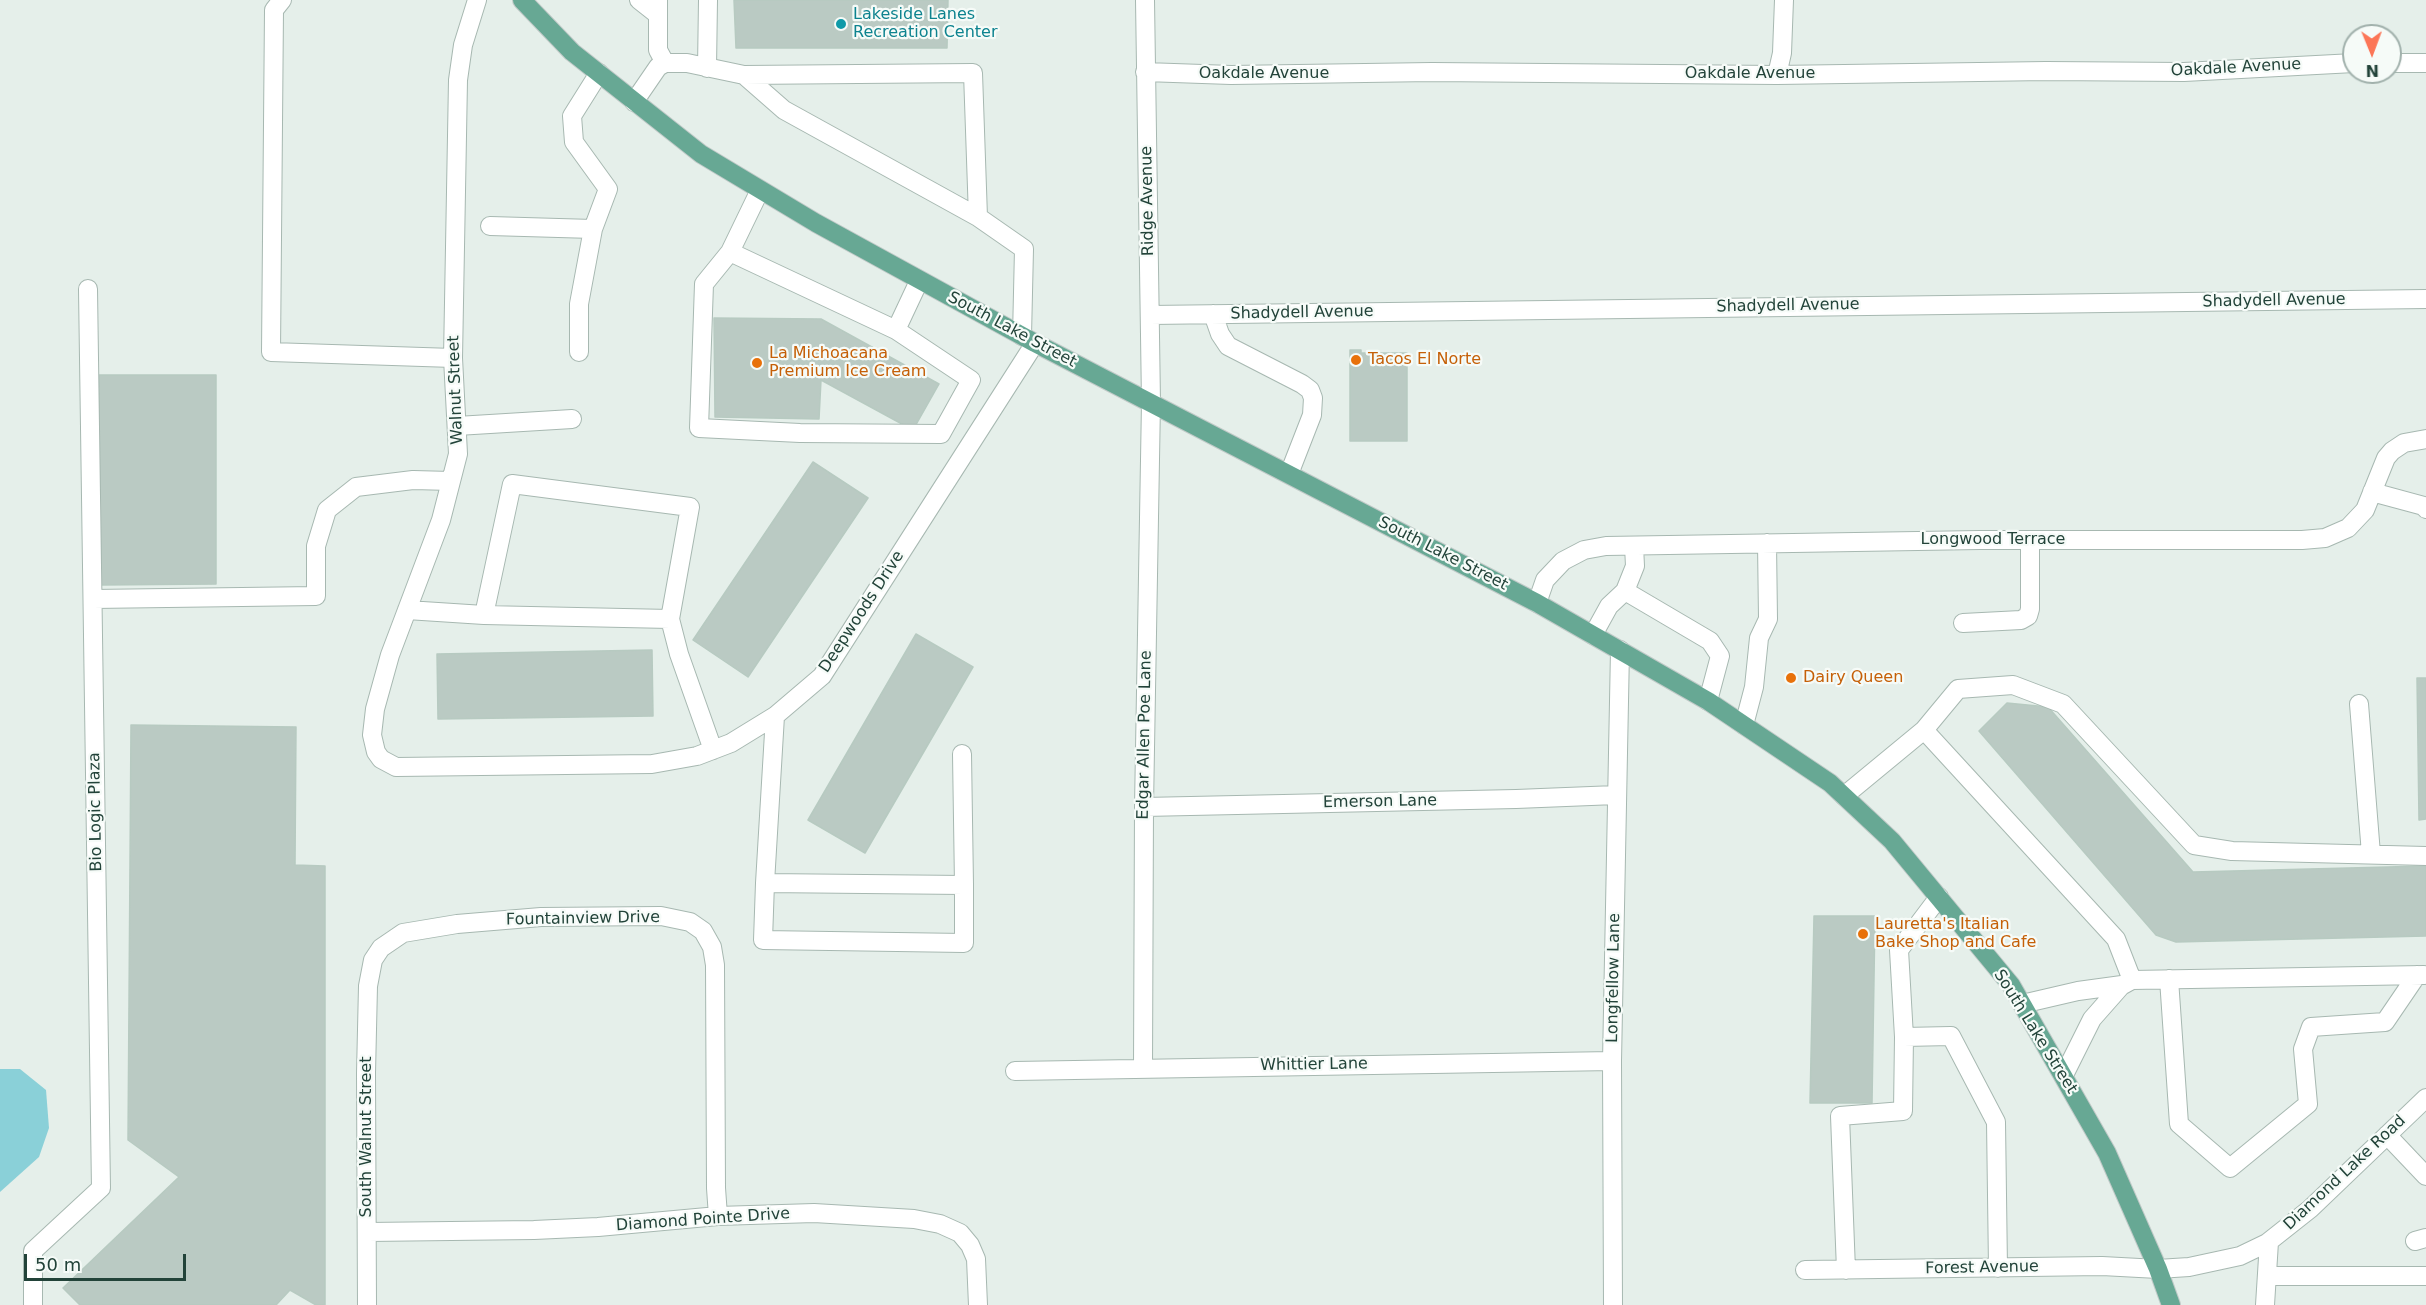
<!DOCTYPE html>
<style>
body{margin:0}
#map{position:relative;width:2426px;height:1305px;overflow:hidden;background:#e5efea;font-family:"DejaVu Sans",sans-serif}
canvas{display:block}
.north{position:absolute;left:2342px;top:24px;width:60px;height:60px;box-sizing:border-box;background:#f6fbf8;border:2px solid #a1b1ac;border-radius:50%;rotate:179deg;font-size:16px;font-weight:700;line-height:24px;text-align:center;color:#224339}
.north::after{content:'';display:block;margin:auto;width:21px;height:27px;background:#fc7657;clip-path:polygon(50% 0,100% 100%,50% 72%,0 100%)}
.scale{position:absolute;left:24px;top:1254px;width:162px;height:27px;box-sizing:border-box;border:3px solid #224339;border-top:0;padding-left:8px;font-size:18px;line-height:21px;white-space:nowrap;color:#224339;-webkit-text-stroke:4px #f6fbf8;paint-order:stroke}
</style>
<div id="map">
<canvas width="2426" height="1305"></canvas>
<div class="north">N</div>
<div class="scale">50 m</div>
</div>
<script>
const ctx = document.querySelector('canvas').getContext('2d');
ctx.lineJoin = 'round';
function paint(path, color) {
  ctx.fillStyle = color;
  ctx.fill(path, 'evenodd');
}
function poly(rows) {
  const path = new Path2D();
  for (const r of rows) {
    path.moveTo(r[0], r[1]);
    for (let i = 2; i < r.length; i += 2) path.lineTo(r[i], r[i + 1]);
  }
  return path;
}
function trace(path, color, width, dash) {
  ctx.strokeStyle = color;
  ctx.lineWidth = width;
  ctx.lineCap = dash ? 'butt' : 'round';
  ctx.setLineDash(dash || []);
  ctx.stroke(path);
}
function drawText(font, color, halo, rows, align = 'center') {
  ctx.font = font + ' "DejaVu Sans",sans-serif';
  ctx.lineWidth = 4.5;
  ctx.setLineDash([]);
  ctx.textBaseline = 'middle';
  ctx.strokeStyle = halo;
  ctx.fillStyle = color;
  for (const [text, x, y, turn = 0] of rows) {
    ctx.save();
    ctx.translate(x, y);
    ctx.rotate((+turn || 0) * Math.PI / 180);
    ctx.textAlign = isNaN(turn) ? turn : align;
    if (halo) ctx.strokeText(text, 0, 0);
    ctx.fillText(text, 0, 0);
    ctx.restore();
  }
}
paint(poly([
 [0,1069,20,1069,46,1090,49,1128,39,1157,0,1192]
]), '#8ad0d8');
const building = poly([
 [734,0,948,0,947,48,736,48,734,0],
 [714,318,821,319,939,384,913,430,821,380,819,419,715,417,714,318],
 [1350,350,1361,350,1361,353,1407,353,1407,441,1350,441,1350,350],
 [99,375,216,375,216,584,100,585,99,375],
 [813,462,868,498,748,677,693,640,813,462],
 [916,634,973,667,865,853,808,820,916,634],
 [652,650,653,716,438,719,437,654,652,650],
 [2417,678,2426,678,2426,819,2419,820,2417,678],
 [2007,703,2048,707,2193,872,2426,866,2426,936,2176,942,2156,935,1979,731,2007,703],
 [131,725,296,727,295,865,325,866,325,1305,316,1305,290,1290,276,1305,80,1305,63,1288,179,1177,128,1140,131,725],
 [1814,916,1875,916,1872,1103,1810,1103,1814,916]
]);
paint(building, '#bacac3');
trace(building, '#b7cac1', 1.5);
const minor = poly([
 [282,0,274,10,271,352,453,358],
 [477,0,463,45,458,80,453,358,458,454,441,520,390,655,375,709,372,735,376,752,381,759,396,767,652,764,697,756,731,743,775,716,822,676,1035,343],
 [639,0,658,15],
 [658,0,658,50,665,63],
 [2390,63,2426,63],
 [707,68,708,0],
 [1145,72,1231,75,1432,72,1777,75,2046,71,2184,72,2354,63],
 [1777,75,1782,53,1784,0],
 [634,102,658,67,665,63,687,63,744,75,973,73,978,217,784,110,744,75],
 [760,190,730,252,896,330,919,281],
 [978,217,1024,249,1022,336],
 [490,226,593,229,608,189,574,142,572,116,599,73],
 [730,252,704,284,699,428,800,433,941,434,971,380,896,330],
 [1213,314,1220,334,1228,346,1302,384,1310,390,1313,398,1312,415,1289,474],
 [1150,315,2426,299],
 [579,352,579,304,593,229],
 [457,426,572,419],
 [2372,492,2424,506,2426,509],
 [1625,591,1710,641,1720,656,1708,701],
 [93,599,316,596,316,546,327,510,356,487,413,480,451,481],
 [1537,603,1545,580,1563,561,1584,550,1606,546,1980,540,2302,540,2325,538,2348,528,2365,510,2386,458,2392,451,2404,443,2426,439],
 [407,610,484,615,670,619],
 [484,615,512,484,690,507,670,619,679,654,713,750],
 [1963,623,2021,620,2028,616,2030,609,2030,540],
 [1593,635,1609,606,1625,591,1635,566,1634,546],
 [2359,704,2371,854],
 [1744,725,1754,687,1759,638,1768,619,1767,543],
 [1924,730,1958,689,2013,685,2063,704,2194,845,2232,851,2426,856],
 [962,754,964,885],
 [1844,796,1924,730,2116,939,2132,980],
 [1144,807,1516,799,1616,795],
 [765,883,964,885,964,943,763,940,765,883,775,716],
 [1939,897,1899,950,1904,1037,1951,1036,1996,1122,1998,1268],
 [2169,979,2179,1124,2230,1168,2308,1104,2303,1049,2311,1027,2385,1022,2417,975],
 [2123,985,2132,980,2424,975],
 [2022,1004,2078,991,2122,985,2092,1019,2064,1075],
 [1143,1068,1144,807,1151,402,1145,0],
 [1015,1071,1612,1061],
 [2387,1135,2426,1176],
 [368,1232,534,1230,598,1227,718,1216,814,1213,914,1219,940,1224,960,1233,970,1245,976,1259,978,1305],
 [2415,1241,2426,1238],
 [1805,1270,2102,1266,2158,1269,2189,1267,2240,1256,2267,1243,2310,1209,2426,1098],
 [1846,1270,1840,1116,1903,1111,1904,1037],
 [2267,1276,2426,1276],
 [33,1305,33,1251,101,1188,88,289],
 [367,1305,366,1073,368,986,373,960,381,948,403,933,457,924,541,917,661,916,690,922,703,931,712,947,715,965,716,1188,718,1216],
 [1613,1305,1612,1061,1620,650],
 [2265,1305,2269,1242]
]);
const major = poly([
 [522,0,572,52,701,154,816,223,1035,343,1537,603,1708,701,1830,783,1892,841,2011,985,2107,1153,2158,1269,2171,1305]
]);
trace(minor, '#a7b8b1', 20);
trace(major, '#c1cac8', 20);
trace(minor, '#fff', 18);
trace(major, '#67a894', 18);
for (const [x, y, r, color] of [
 [841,24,6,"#0f9aa8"],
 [1356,360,6,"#e8710a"],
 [757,363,6,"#e8710a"],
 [1791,678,6,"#e8710a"],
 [1863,934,6,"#e8710a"]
]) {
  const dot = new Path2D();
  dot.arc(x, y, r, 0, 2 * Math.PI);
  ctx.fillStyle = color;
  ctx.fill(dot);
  trace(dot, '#f6fbf8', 2);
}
drawText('16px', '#0d838f', '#f6fbf8', [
 ["Lakeside Lanes",853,15],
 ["Recreation Center",853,33]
], 'left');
drawText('16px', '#224339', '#f6fbf8', [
 ["Oakdale Avenue",2236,68,-3],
 ["Oakdale Avenue",1264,74],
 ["Oakdale Avenue",1750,74],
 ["Ridge Avenue",1148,201,-91],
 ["Shadydell Avenue",2274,301,-1],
 ["Shadydell Avenue",1788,306,-1],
 ["Shadydell Avenue",1302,313,-1],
 ["South Lake Street",1012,330,28],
 ["Walnut Street",456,390,-92],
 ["Longwood Terrace",1993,540],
 ["South Lake Street",1443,554,27],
 ["Deepwoods Drive",862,612,-57],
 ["Edgar Allen Poe Lane",1145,735,-89],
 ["Emerson Lane",1380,802,-1],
 ["Bio Logic Plaza",96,812,-91],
 ["Fountainview Drive",583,919,-1],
 ["Longfellow Lane",1614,978,-89],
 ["South Lake Street",2035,1032,58],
 ["Whittier Lane",1314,1065,-1],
 ["South Walnut Street",367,1137,-90],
 ["Diamond Lake Road",2345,1173,-43],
 ["Diamond Pointe Drive",703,1220,-4],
 ["Forest Avenue",1982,1268,-1]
]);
drawText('16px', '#c56008', '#f6fbf8', [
 ["La Michoacana",769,354],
 ["Premium Ice Cream",769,372],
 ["Tacos El Norte",1368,360],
 ["Dairy Queen",1803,678],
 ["Lauretta's Italian",1875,925],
 ["Bake Shop and Cafe",1875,943]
], 'left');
</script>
